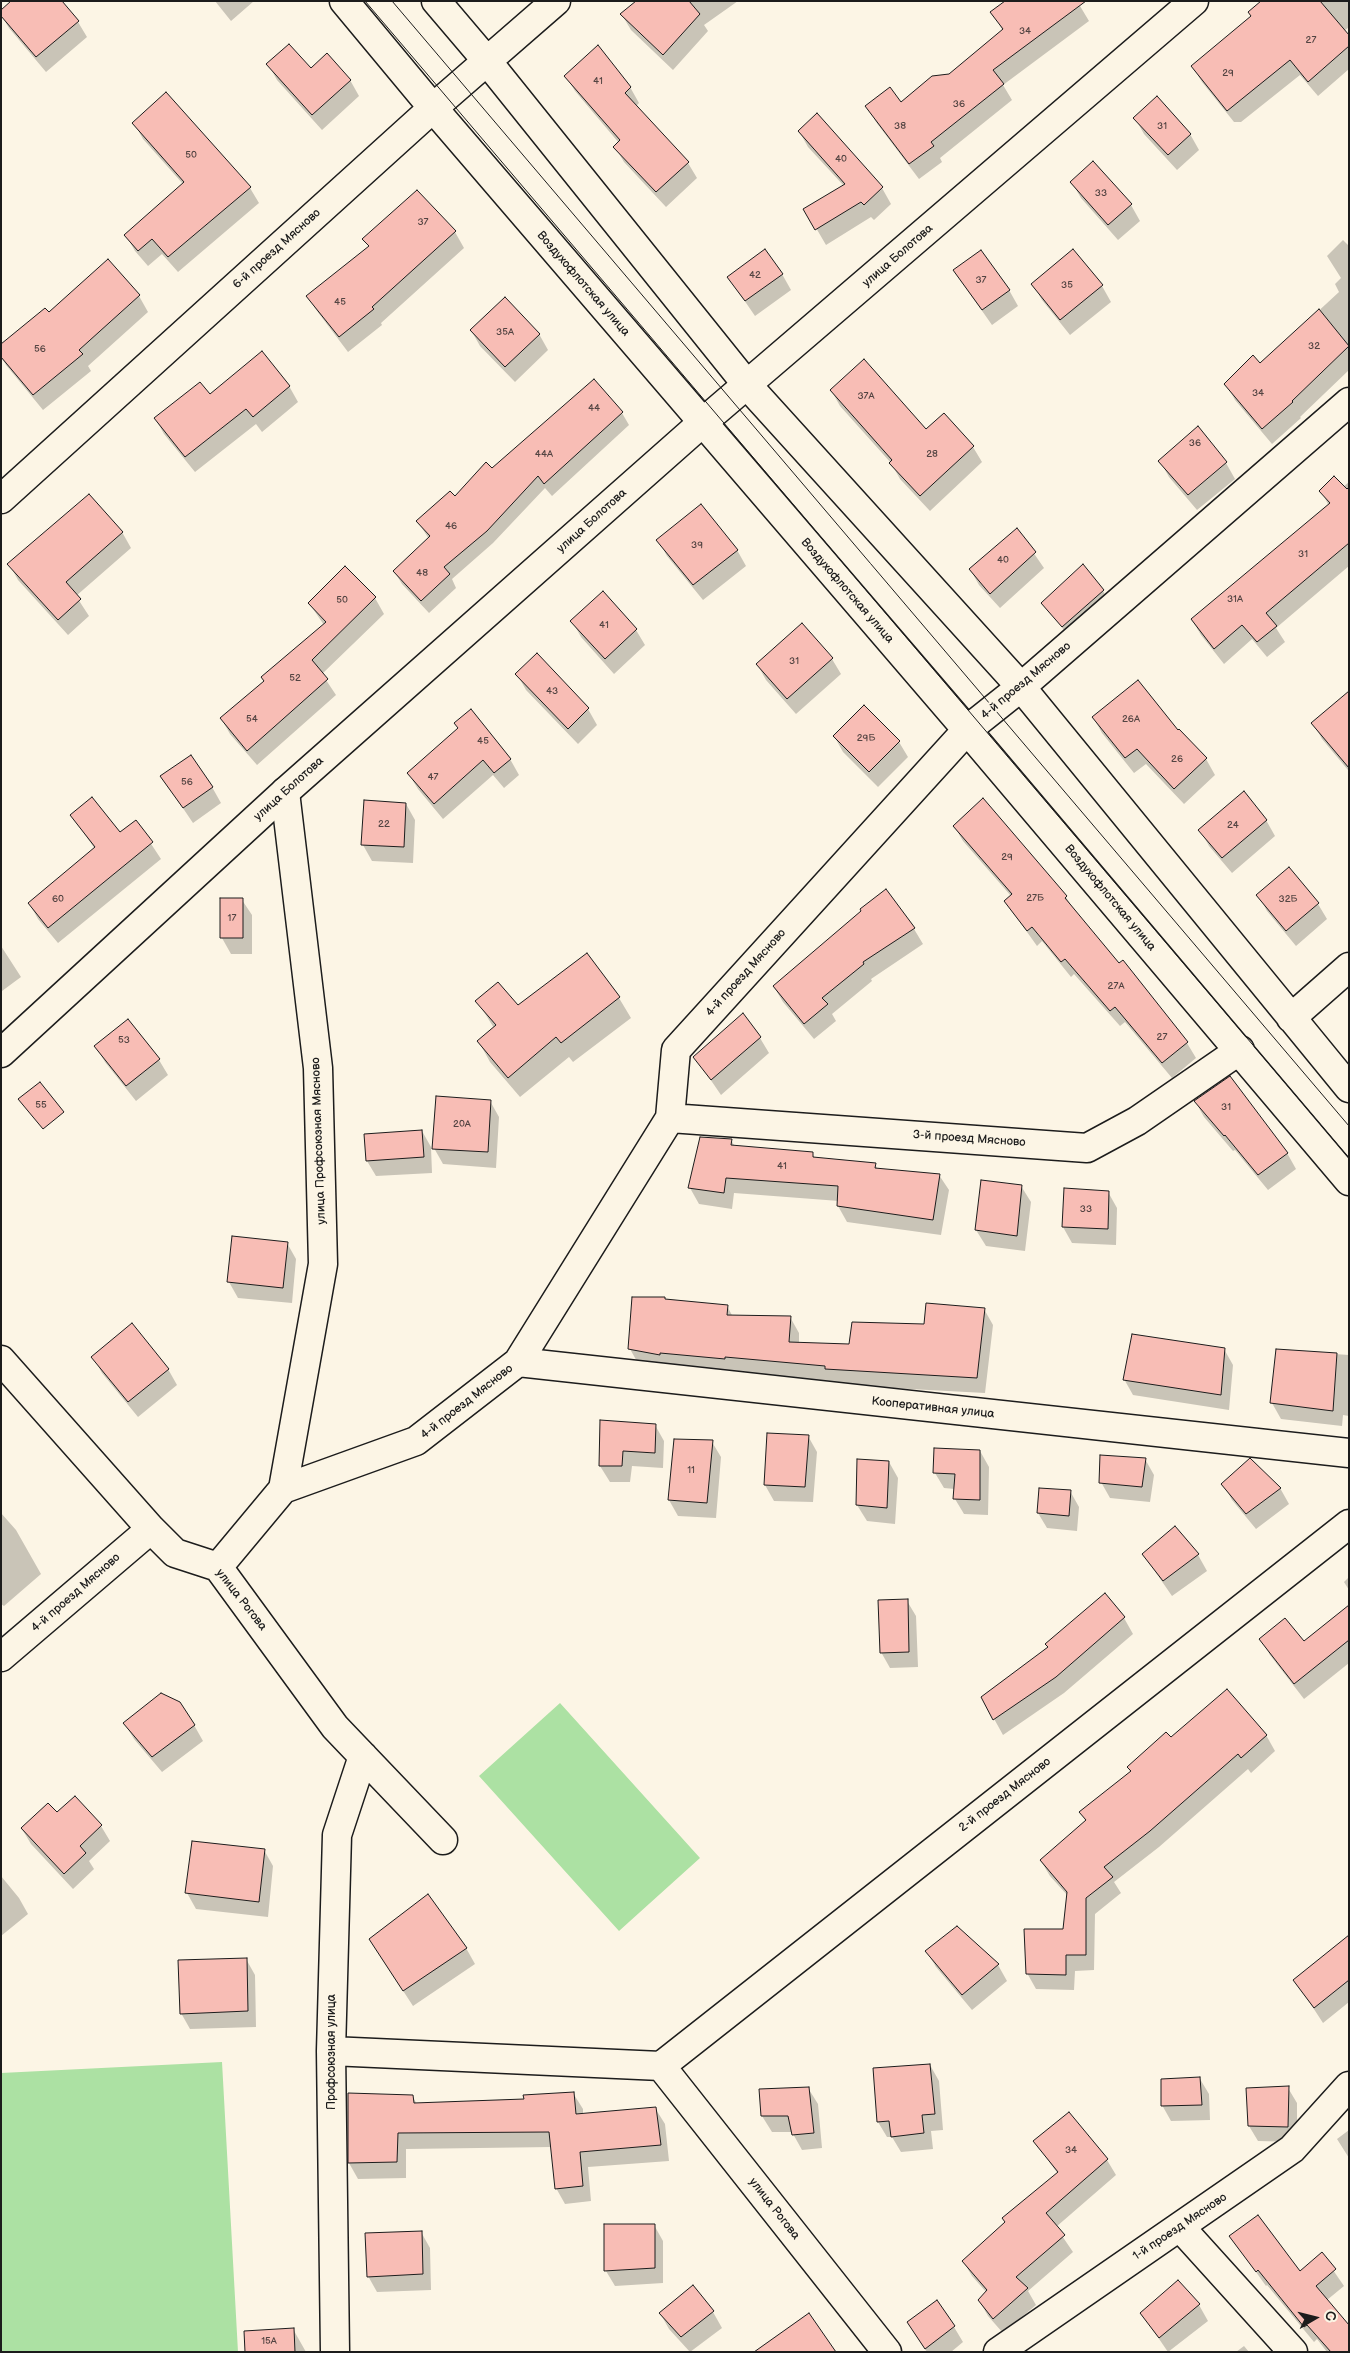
<!DOCTYPE html>
<meta charset="utf-8">
<style>
body{margin:0}
#map{position:relative;width:1350px;height:2353px;overflow:hidden;background:#fcf5e5;font-family:"Balsamiq Sans",sans-serif}
canvas{display:block}
.frame{position:absolute;inset:0;border:2px solid #1c1c1c;pointer-events:none}
.north{position:absolute;left:1290px;top:2293px;width:50px;height:50px;-webkit-text-stroke:4px #fcf5e5;paint-order:stroke;rotate:82deg;font-size:14px;font-weight:700;line-height:20px;text-align:center;color:#1c1c1c}
.north::after{content:'';display:block;margin:auto;width:18px;height:22px;background:#1c1c1c;clip-path:polygon(50% 0,100% 100%,50% 72%,0 100%)}
</style>
<div id="map">
<canvas width="1350" height="2353"></canvas>
<div class="frame"></div>
<div class="north">С</div>
</div>
<script>
const ctx = document.querySelector('canvas').getContext('2d');
ctx.lineJoin = 'round';
function paint(path, color) {
  ctx.fillStyle = color;
  ctx.fill(path, 'evenodd');
}
function poly(rows) {
  const path = new Path2D();
  for (const r of rows) {
    path.moveTo(r[0], r[1]);
    for (let i = 2; i < r.length; i += 2) path.lineTo(r[i], r[i + 1]);
  }
  return path;
}
function trace(path, color, width, dash) {
  ctx.strokeStyle = color;
  ctx.lineWidth = width;
  ctx.lineCap = dash ? 'butt' : 'round';
  ctx.setLineDash(dash || []);
  ctx.stroke(path);
}
function drawText(font, color, halo, rows, align = 'center') {
  ctx.font = font + ' "Balsamiq Sans",sans-serif';
  ctx.lineWidth = 4;
  ctx.setLineDash([]);
  ctx.textBaseline = 'middle';
  ctx.strokeStyle = halo;
  ctx.fillStyle = color;
  for (const [text, x, y, turn = 0] of rows) {
    ctx.save();
    ctx.translate(x, y);
    ctx.rotate((+turn || 0) * Math.PI / 180);
    ctx.textAlign = isNaN(turn) ? turn : align;
    if (halo) ctx.strokeText(text, 0, 0);
    ctx.fillText(text, 0, 0);
    ctx.restore();
  }
}
paint(poly([
 [560,1703,700,1858,619,1931,479,1776],
 [222,2062,238,2352,1,2352,1,2073]
]), '#ace1a3');
paint(poly([
 [215,1,254,1,231,21],
 [638,1,738,1,704,25,708,31,673,70,631,30,622,15],
 [1077,1,1089,21,1003,85,1012,100,940,158,942,162,919,179,876,122,867,106,901,104,949,75,1003,31,992,12],
 [1263,1,1349,1,1349,27,1344,31,1349,37,1349,69,1318,96,1300,75,1241,122,1234,122,1202,82,1192,66,1252,17],
 [1,15,78,22,87,37,46,72,9,28],
 [268,64,311,70,350,80,359,96,322,130,277,80],
 [566,76,630,87,639,103,636,106,688,163,697,178,666,207,624,162,615,147,619,143,575,91],
 [817,115,882,188,891,204,874,220,871,217,826,245,805,209,844,186,808,147,799,131],
 [1135,118,1190,134,1199,150,1177,170,1144,134],
 [134,123,250,188,259,203,178,272,162,254,148,266,135,251,126,235,183,184,143,139],
 [1072,183,1131,205,1140,221,1118,240,1081,198],
 [455,232,464,248,381,323,382,325,348,352,317,311,307,296,369,247,364,239],
 [1343,240,1349,246,1349,370,1300,417,1301,418,1272,444,1235,400,1226,384,1260,365,1339,292,1335,284,1341,278,1327,256],
 [108,261,139,296,148,312,88,366,91,371,43,410,6,365,1,357,1,345,49,314],
 [954,271,1009,290,1018,306,992,325],
 [782,274,791,290,755,316,729,278],
 [1033,284,1102,286,1111,302,1070,335,1042,300],
 [471,330,539,334,548,350,515,382,480,346],
 [289,386,298,402,262,432,256,424,195,472,164,434,155,418,209,396],
 [831,390,926,431,973,447,982,462,930,511,900,479,891,463,840,406],
 [622,413,629,425,552,496,545,488,493,543,452,579,456,588,429,613,402,584,394,571,429,539,418,522,455,498],
 [1198,428,1226,463,1235,479,1197,510,1169,477,1160,461],
 [1349,482,1349,566,1276,628,1285,642,1267,657,1252,639,1224,664,1201,635,1192,620,1329,506,1321,491,1343,487],
 [1017,529,1044,568,1000,608,979,585,970,569],
 [122,532,131,548,76,596,89,616,68,635,18,580,9,564],
 [658,540,737,550,746,566,703,600,667,556],
 [1103,591,1107,598,1067,634,1043,603],
 [375,598,384,614,322,674,336,695,257,765,230,734,221,718,265,682,324,625,309,603],
 [572,621,636,630,645,645,614,674,581,637],
 [536,655,588,709,597,725,578,744,526,690,517,674],
 [832,659,841,674,796,714,766,680,757,664],
 [1349,693,1349,770,1348,770,1322,739,1313,723],
 [1093,717,1178,732,1206,759,1215,775,1184,804,1146,764,1134,773,1102,733],
 [459,729,510,759,519,775,504,788,493,775,443,819,418,789,408,773],
 [834,736,899,742,908,757,878,787,843,752],
 [162,777,212,787,221,803,193,823],
 [406,804,415,820,413,863,372,861,363,845],
 [71,815,120,834,136,821,161,859,58,943,38,919,29,903,95,849],
 [1266,820,1275,836,1232,873,1209,846,1200,830],
 [954,826,1066,897,1074,910,1187,1043,1196,1058,1172,1078,1125,1022,1120,1026,1074,974,1071,977,1042,941,1037,946,1005,901,1011,896,963,841],
 [1288,869,1318,904,1327,919,1296,946,1267,911,1258,895],
 [242,900,252,915,252,954,231,954,222,938],
 [914,929,923,944,871,979,872,981,832,1014,836,1021,814,1039,783,1002,774,987],
 [1,946,21,977,2,991,1,991],
 [586,955,619,998,631,1018,573,1062,569,1057,520,1097,490,1062,479,1042,494,1028,477,1001,518,1007],
 [760,1038,769,1053,721,1095,695,1057],
 [96,1047,159,1060,168,1075,136,1101,105,1062],
 [490,1101,499,1117,496,1168,443,1164,434,1148],
 [1195,1101,1287,1153,1296,1169,1268,1190,1235,1150,1233,1151,1204,1117],
 [422,1131,431,1147,432,1173,376,1176,367,1161],
 [731,1140,735,1147,812,1154,815,1158,875,1164,878,1170,939,1175,949,1190,941,1235,847,1222,838,1206,839,1201,734,1193,732,1209,699,1204,690,1188],
 [1021,1186,1031,1202,1025,1251,986,1246,976,1230],
 [1108,1192,1117,1208,1116,1245,1072,1243,1063,1227],
 [287,1243,296,1259,292,1303,238,1298,229,1282],
 [666,1300,727,1306,733,1317,790,1317,799,1333,799,1344,850,1345,984,1309,993,1325,985,1393,835,1385,833,1382,639,1365,630,1349],
 [1224,1349,1233,1365,1229,1410,1133,1395,1124,1379],
 [1277,1350,1349,1355,1349,1416,1343,1415,1342,1426,1281,1419,1272,1403],
 [93,1357,168,1369,177,1385,138,1417,102,1373],
 [655,1425,664,1441,663,1468,632,1466,630,1482,610,1482,600,1466],
 [808,1436,817,1452,813,1502,774,1501,765,1485],
 [675,1440,712,1442,721,1457,716,1518,678,1516,669,1500],
 [980,1451,989,1467,988,1515,964,1514,955,1499,955,1489,944,1488,935,1473],
 [1145,1459,1154,1475,1150,1502,1110,1498,1101,1482],
 [889,1462,898,1478,895,1524,867,1521,857,1505],
 [1223,1484,1280,1488,1289,1504,1256,1529,1232,1500],
 [1070,1491,1079,1507,1077,1531,1047,1528,1038,1513],
 [1,1513,16,1530,41,1574,4,1606,1,1604],
 [1175,1528,1198,1555,1207,1571,1172,1596,1143,1554],
 [1349,1577,1349,1590,1344,1582],
 [907,1601,916,1616,918,1667,890,1668,881,1652],
 [1349,1607,1349,1663,1304,1699,1270,1655,1261,1640,1304,1643],
 [1124,1618,1133,1634,1064,1693,1003,1735,982,1697],
 [125,1724,194,1725,203,1741,162,1772,134,1739],
 [1266,1735,1275,1751,1251,1773,1248,1769,1159,1847,1114,1882,1121,1893,1095,1914,1094,1970,1075,1971,1074,1990,1036,1989,1027,1973,1064,1930,1068,1896,1050,1876,1041,1861,1086,1822,1081,1813,1131,1773,1128,1768,1171,1739],
 [57,1814,101,1826,110,1841,89,1861,94,1869,73,1889,31,1844,22,1829],
 [264,1850,273,1866,268,1917,196,1909,187,1893],
 [1,1876,19,1898,28,1914,1,1936],
 [957,1927,998,1965,1007,1981,972,2010,936,1967,927,1952],
 [1349,1937,1349,2002,1323,2023,1295,1980],
 [370,1940,466,1948,475,1964,413,2006],
 [246,1959,255,1975,256,2027,190,2029,181,2013],
 [930,2065,939,2081,943,2130,931,2131,933,2149,901,2152,892,2137,887,2137,878,2122],
 [1200,2079,1209,2094,1210,2120,1171,2121,1162,2105],
 [808,2088,818,2104,822,2148,802,2150,792,2132,772,2132,762,2116,761,2090],
 [1288,2088,1297,2103,1297,2142,1258,2141,1249,2126],
 [573,2093,583,2109,583,2114,655,2108,665,2124,669,2161,588,2167,591,2201,565,2204,556,2188,552,2147,406,2149,406,2178,358,2179,349,2163,412,2096,417,2104,525,2101],
 [1349,2130,1349,2158,1337,2139],
 [1035,2142,1107,2160,1116,2175,1056,2227,1073,2252,1028,2291,1036,2305,1003,2333,988,2316,979,2300,987,2293,972,2276,963,2261,1058,2174],
 [654,2225,663,2241,663,2283,615,2286,606,2271],
 [421,2232,430,2248,431,2290,377,2292,368,2276],
 [1231,2237,1300,2272,1322,2254,1344,2286,1327,2300,1349,2352,1327,2352,1317,2339,1314,2342,1267,2285,1266,2286],
 [1178,2282,1199,2305,1208,2321,1168,2352,1142,2314],
 [693,2287,713,2312,722,2328,690,2352,669,2329,660,2313],
 [954,2327,963,2342,951,2352,927,2352,918,2338],
 [293,2329,306,2352,246,2352],
 [1244,2346,1249,2352,1236,2352]
]), '#0003');
const building = poly([
 [11,1,62,1,79,21,36,57,1,16,1,10,11,1],
 [636,1,689,1,700,14,663,55,620,14,636,1],
 [1005,1,1086,1,993,70,1004,84,931,142,934,146,909,164,865,106,890,87,901,102,932,76,949,74,1003,29,990,12,1005,1],
 [1261,1,1320,1,1349,35,1349,46,1308,82,1290,60,1227,111,1191,66,1251,16,1248,12,1261,1],
 [289,44,311,68,327,53,351,80,312,115,266,64,289,44],
 [598,45,631,87,625,93,689,162,656,192,613,147,620,140,564,76,598,45],
 [166,92,251,187,168,257,152,239,138,251,124,235,184,182,132,123,166,92],
 [1157,96,1191,134,1168,155,1133,118,1157,96],
 [817,113,883,187,864,205,861,202,815,230,803,209,845,184,798,131,817,113],
 [1093,161,1132,204,1108,225,1070,182,1093,161],
 [417,190,456,231,372,307,374,309,339,337,306,296,369,246,362,239,417,190],
 [765,249,783,274,745,301,727,277,765,249],
 [1073,249,1103,285,1060,320,1031,284,1073,249],
 [981,250,1010,290,982,310,953,270,981,250],
 [108,259,140,295,79,350,83,354,33,395,1,357,1,344,45,308,49,312,108,259],
 [505,297,540,334,505,367,470,330,505,297],
 [1319,309,1349,346,1292,401,1293,402,1262,429,1224,384,1253,355,1260,363,1319,309],
 [262,351,290,386,253,417,246,409,185,457,154,418,200,382,210,394,262,351],
 [864,359,926,429,944,413,974,446,920,496,889,463,892,460,830,390,864,359],
 [594,379,623,412,544,484,538,476,487,531,444,567,450,574,421,601,393,571,430,536,416,521,450,491,455,496,486,462,492,468,594,379],
 [1198,426,1227,462,1188,495,1158,461,1198,426],
 [1334,476,1347,489,1349,487,1349,543,1266,613,1277,626,1257,642,1242,625,1214,649,1191,619,1330,503,1319,491,1334,476],
 [89,494,123,532,66,582,81,599,58,620,7,564,89,494],
 [701,504,738,550,693,585,656,540,701,504],
 [1017,528,1036,552,990,594,969,569,1017,528],
 [1083,564,1104,590,1062,627,1041,603,1083,564],
 [345,566,376,597,312,660,328,679,247,751,220,718,264,681,261,677,326,622,308,603,345,566],
 [603,591,637,629,605,659,570,621,603,591],
 [802,623,833,658,787,699,756,664,802,623],
 [537,653,589,708,568,729,515,674,537,653],
 [1138,680,1178,730,1179,729,1207,758,1174,789,1137,749,1125,758,1092,717,1138,680],
 [1349,691,1349,768,1311,723,1349,691],
 [864,705,900,741,869,772,833,736,864,705],
 [471,709,511,759,494,773,483,760,434,804,407,773,458,728,454,723,471,709],
 [191,755,213,787,183,808,160,776,191,755],
 [1244,791,1267,820,1222,858,1198,830,1244,791],
 [92,797,120,832,136,820,153,842,48,928,28,903,95,847,70,815,92,797],
 [983,798,1067,896,1065,898,1119,963,1123,960,1188,1042,1162,1063,1115,1007,1110,1011,1065,959,1061,962,1032,927,1027,931,1004,901,1012,894,953,826,983,798],
 [364,800,406,803,404,847,361,845,364,800],
 [1289,867,1319,903,1286,931,1256,895,1289,867],
 [886,889,915,928,863,962,864,964,822,998,828,1004,804,1024,773,986,861,911,860,909,886,889],
 [220,898,243,898,243,938,220,938,220,898],
 [587,953,620,997,561,1043,556,1037,508,1078,477,1041,496,1025,475,1001,498,982,518,1005,587,953],
 [743,1013,761,1037,711,1080,693,1057,743,1013],
 [128,1019,160,1059,126,1086,94,1046,128,1019],
 [1230,1076,1288,1153,1258,1175,1225,1135,1224,1136,1194,1101,1230,1076],
 [40,1082,64,1112,43,1129,18,1099,40,1082],
 [436,1096,491,1100,488,1152,432,1149,436,1096],
 [422,1130,424,1157,366,1161,364,1134,422,1130],
 [700,1137,732,1139,731,1145,813,1152,813,1157,876,1163,875,1168,940,1174,933,1220,837,1206,838,1186,726,1178,724,1193,688,1188,700,1137],
 [981,1180,1022,1185,1017,1236,975,1230,981,1180],
 [1064,1188,1109,1191,1108,1229,1062,1227,1064,1188],
 [232,1236,288,1242,283,1288,227,1282,232,1236],
 [632,1297,665,1297,665,1299,728,1305,727,1315,791,1316,789,1342,849,1344,852,1322,924,1324,926,1303,985,1308,977,1378,825,1369,825,1366,725,1357,725,1359,660,1353,660,1355,628,1349,632,1297],
 [132,1323,169,1369,128,1402,91,1357,132,1323],
 [1132,1334,1225,1348,1221,1395,1123,1380,1132,1334],
 [1276,1349,1337,1353,1333,1411,1270,1403,1276,1349],
 [600,1420,656,1424,655,1453,623,1451,622,1466,599,1466,600,1420],
 [767,1433,809,1435,805,1487,764,1485,767,1433],
 [674,1439,713,1440,707,1503,668,1500,674,1439],
 [934,1448,980,1450,980,1500,953,1499,955,1474,933,1473,934,1448],
 [1100,1455,1146,1458,1142,1487,1099,1483,1100,1455],
 [1250,1458,1281,1488,1246,1514,1221,1484,1250,1458],
 [857,1459,889,1461,887,1508,856,1505,857,1459],
 [1039,1488,1071,1490,1069,1516,1037,1513,1039,1488],
 [1175,1526,1199,1554,1163,1581,1142,1554,1175,1526],
 [1105,1593,1125,1617,1056,1677,993,1720,981,1697,1048,1647,1045,1644,1105,1593],
 [908,1599,909,1652,880,1653,878,1600,908,1599],
 [1349,1605,1349,1640,1294,1684,1259,1639,1285,1618,1304,1641,1349,1605],
 [1227,1689,1267,1735,1241,1758,1238,1754,1150,1831,1104,1867,1113,1877,1086,1898,1086,1955,1066,1955,1066,1975,1026,1974,1024,1929,1063,1929,1067,1892,1040,1860,1086,1820,1079,1812,1131,1771,1127,1767,1166,1732,1171,1737,1227,1689],
 [161,1693,180,1702,195,1725,152,1757,123,1723,161,1693],
 [75,1796,102,1825,80,1846,86,1853,64,1874,21,1828,48,1803,57,1812,75,1796],
 [192,1841,265,1849,259,1902,185,1893,192,1841],
 [428,1894,467,1948,403,1991,369,1939,428,1894],
 [957,1926,999,1964,962,1995,925,1951,957,1926],
 [1349,1935,1349,1980,1314,2008,1293,1980,1349,1935],
 [247,1958,248,2011,180,2014,178,1960,247,1958],
 [930,2064,935,2114,922,2115,924,2133,891,2137,889,2121,877,2122,873,2068,930,2064],
 [1200,2077,1202,2105,1161,2106,1161,2079,1200,2077],
 [1289,2086,1288,2127,1248,2126,1246,2088,1289,2086],
 [809,2087,814,2133,792,2135,788,2116,761,2116,759,2089,809,2087],
 [574,2092,576,2114,656,2107,661,2145,580,2152,583,2186,555,2189,549,2132,398,2133,397,2162,348,2163,348,2093,413,2095,414,2103,524,2099,523,2095,574,2092],
 [1069,2112,1108,2159,1046,2213,1065,2235,1016,2277,1028,2288,993,2319,978,2300,987,2290,962,2261,1005,2222,1002,2218,1058,2172,1033,2141,1069,2112],
 [1258,2215,1300,2271,1322,2252,1336,2269,1316,2286,1349,2325,1349,2352,1331,2352,1307,2325,1304,2327,1258,2270,1256,2272,1229,2236,1258,2215],
 [604,2224,655,2224,655,2268,604,2271,604,2224],
 [422,2231,423,2274,367,2277,365,2233,422,2231],
 [1178,2280,1200,2304,1159,2338,1140,2313,1178,2280],
 [693,2285,714,2311,681,2337,659,2313,693,2285],
 [937,2300,955,2326,925,2349,907,2322,937,2300],
 [809,2313,836,2352,754,2352,809,2313],
 [294,2328,295,2352,245,2352,244,2331,294,2328]
]);
paint(building, '#f8bdb5');
trace(building, '#1c1c1c', 1);
const street = poly([
 [344,1,433,108,967,730,1349,1181],
 [436,1,487,61,748,386,1021,687,1349,1088],
 [1,499,433,108,556,1],
 [1291,1018,1349,967],
 [670,1118,1087,1148,1137,1121,1240,1050],
 [1,1360,151,1529,175,1553,218,1567,335,1727,443,1840],
 [518,1362,1349,1453],
 [283,1489,323,1264,318,1068,285,792],
 [218,1567,283,1489,416,1441,518,1362,670,1118,676,1050,967,730,1021,687,1349,402],
 [1,1657,151,1529],
 [331,2051,661,2066],
 [661,2066,1349,1524],
 [661,2066,887,2352],
 [1180,2227,1293,2352],
 [335,2352,331,2051,337,1835,363,1756],
 [998,2352,1292,2149,1349,2086]
]);
const secondary = poly([
 [1,1053,285,792,702,423,1194,1]
]);
trace(street, '#1c1c1c', 31);
trace(secondary, '#1c1c1c', 31);
trace(street, '#fcf5e5', 28);
trace(secondary, '#fcf5e5', 28);
trace(poly([
 [365,1,1349,1158],
 [392,1,1349,1126]
]), '#1c1c1c', 1);
drawText('10px', '#534442', null, [
 ["34",1025,31],
 ["27",1311,40],
 ["29",1228,73],
 ["41",598,81],
 ["36",959,104],
 ["38",900,126],
 ["31",1162,126],
 ["50",191,155],
 ["40",841,159],
 ["33",1101,193],
 ["37",423,222],
 ["42",755,275],
 ["37",981,280],
 ["35",1067,285],
 ["45",340,302],
 ["35А",505,332],
 ["32",1314,346],
 ["56",40,349],
 ["34",1258,393],
 ["37А",866,396],
 ["44",594,408],
 ["36",1195,443],
 ["44А",544,454],
 ["28",932,454],
 ["46",451,526],
 ["39",697,545],
 ["31",1303,554],
 ["40",1003,560],
 ["48",422,573],
 ["31А",1235,599],
 ["50",342,600],
 ["41",604,625],
 ["31",794,661],
 ["52",295,678],
 ["43",552,691],
 ["54",252,719],
 ["26А",1131,719],
 ["29Б",866,738],
 ["45",483,741],
 ["26",1177,759],
 ["47",433,777],
 ["56",187,782],
 ["22",384,824],
 ["24",1233,825],
 ["29",1007,857],
 ["27Б",1035,898],
 ["60",58,899],
 ["32Б",1288,899],
 ["17",232,918],
 ["27А",1116,986],
 ["27",1162,1037],
 ["53",124,1040],
 ["55",41,1105],
 ["31",1226,1107],
 ["20А",462,1124],
 ["41",782,1166],
 ["33",1086,1209],
 ["11",691,1470],
 ["34",1071,2150],
 ["15А",269,2341]
]);
drawText('12px', '#1c1c1c', '#fcf5e5', [
 ["6-й проезд Мясново",277,249,-42],
 ["улица Болотова",898,256,-41],
 ["Воздухофлотская улица",583,284,49],
 ["улица Болотова",592,521,-42],
 ["Воздухофлотская улица",847,591,49],
 ["4-й проезд Мясново",1026,681,-40],
 ["улица Болотова",289,789,-42],
 ["Воздухофлотская улица",1110,898,50],
 ["4-й проезд Мясново",746,973,-48],
 ["3-й проезд Мясново",969,1139,4],
 ["улица Профсоюзная Мясново",319,1141,-92],
 ["4-й проезд Мясново",467,1402,-38],
 ["Кооперативная улица",933,1408,6],
 ["4-й проезд Мясново",76,1593,-41],
 ["улица Рогова",241,1600,52],
 ["2-й проезд Мясново",1005,1795,-38],
 ["Профсоюзная улица",332,2052,-90],
 ["улица Рогова",774,2209,52],
 ["1-й проезд Мясново",1180,2227,-34]
]);
</script>
